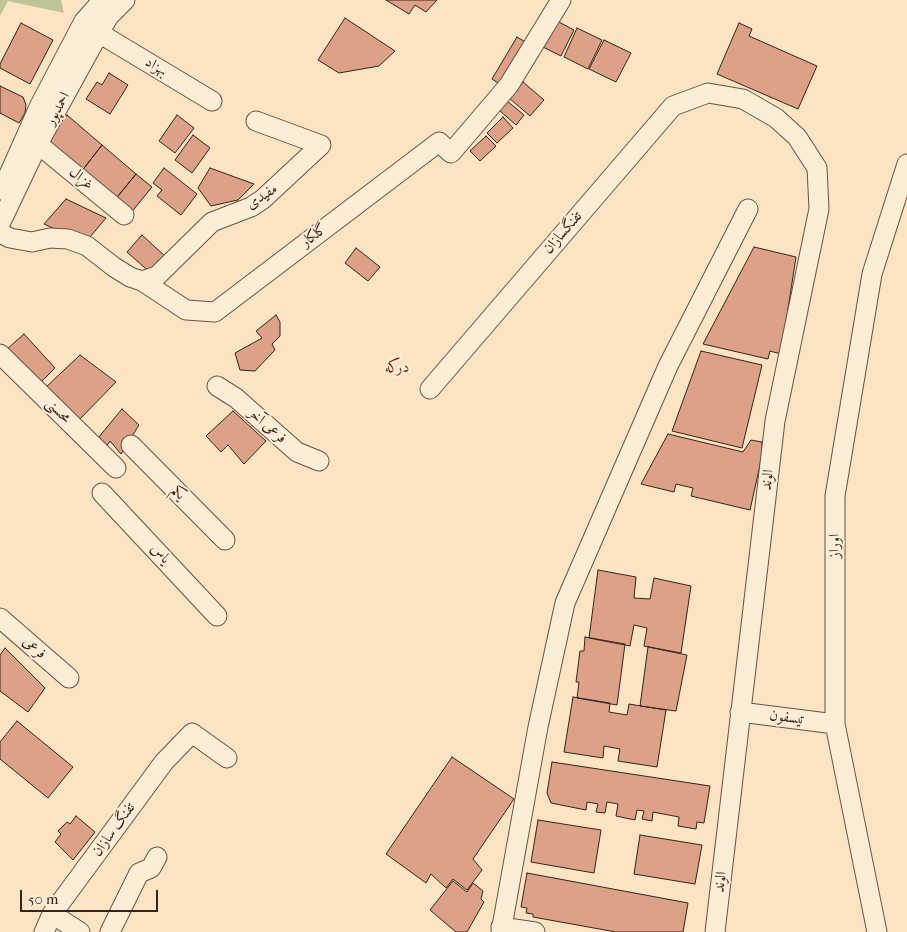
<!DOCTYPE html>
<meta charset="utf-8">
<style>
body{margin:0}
#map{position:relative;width:907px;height:932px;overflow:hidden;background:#fbe4c2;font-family:"IM FELL French Canon",serif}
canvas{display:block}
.scale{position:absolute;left:20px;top:890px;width:138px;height:22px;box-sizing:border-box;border:2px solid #38221b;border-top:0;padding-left:6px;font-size:15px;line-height:18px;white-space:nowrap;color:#38221b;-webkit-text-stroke:4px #fcedd7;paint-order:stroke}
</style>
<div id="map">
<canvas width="907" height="932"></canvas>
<div class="scale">50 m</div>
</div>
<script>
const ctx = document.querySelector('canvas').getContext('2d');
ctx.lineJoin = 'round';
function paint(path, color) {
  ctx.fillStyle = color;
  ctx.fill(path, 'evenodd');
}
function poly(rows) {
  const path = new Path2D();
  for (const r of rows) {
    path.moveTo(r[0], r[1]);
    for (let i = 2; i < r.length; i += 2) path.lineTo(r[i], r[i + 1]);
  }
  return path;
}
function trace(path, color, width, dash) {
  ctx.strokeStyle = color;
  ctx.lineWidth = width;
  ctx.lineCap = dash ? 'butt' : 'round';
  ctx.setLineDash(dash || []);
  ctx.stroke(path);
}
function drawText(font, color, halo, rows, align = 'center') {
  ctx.font = font + ' "IM FELL French Canon",Amiri,serif';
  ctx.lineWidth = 4;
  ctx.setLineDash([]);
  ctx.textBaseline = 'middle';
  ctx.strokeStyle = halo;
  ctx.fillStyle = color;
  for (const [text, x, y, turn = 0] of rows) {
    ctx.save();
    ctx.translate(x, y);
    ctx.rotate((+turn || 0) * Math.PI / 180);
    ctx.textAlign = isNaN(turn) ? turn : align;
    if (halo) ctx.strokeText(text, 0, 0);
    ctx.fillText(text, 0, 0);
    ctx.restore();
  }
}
paint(poly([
 [0,0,61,0,64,13,8,1,0,16]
]), '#bec494');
const building = poly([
 [386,0,437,0,426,12,415,5,409,14,386,0],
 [345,18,395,51,379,66,339,73,318,60,345,18],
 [557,21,574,30,561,56,543,47,557,21],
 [21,23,53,40,30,84,0,68,0,64,21,23],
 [739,23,752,29,749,36,817,66,798,109,717,74,739,23],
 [577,28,602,40,588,69,564,57,577,28],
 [517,37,529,44,504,87,492,79,517,37],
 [604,40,631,53,616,82,589,69,604,40],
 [109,73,128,85,110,114,86,99,97,82,102,85,109,73],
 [523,82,544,100,530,116,509,98,523,82],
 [0,86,23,97,26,105,25,113,19,123,0,113,0,86],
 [507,101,524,115,516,125,499,110,507,101],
 [67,115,102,145,81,172,44,141,67,115],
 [177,115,194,128,175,153,159,141,177,115],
 [503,117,513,128,497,143,487,133,503,117],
 [193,135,210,148,192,173,175,160,193,135],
 [486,136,496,146,480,161,470,151,486,136],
 [102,145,136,174,114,201,81,172,102,145],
 [164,168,197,194,181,215,157,196,162,190,153,183,164,168],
 [210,168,254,184,238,200,211,206,198,188,210,168],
 [136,174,152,187,130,214,114,201,136,174],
 [66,199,106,218,85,243,44,224,66,199],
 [142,235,168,259,154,276,127,252,142,235],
 [754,247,796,257,781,354,770,351,768,359,703,344,754,247],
 [356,248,380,267,368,281,345,263,356,248],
 [276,315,280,322,280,336,272,344,275,350,255,371,240,370,235,353,262,338,256,331,276,315],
 [24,334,55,368,38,385,6,350,24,334],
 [701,351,762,365,742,448,672,431,701,351],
 [80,355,116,382,77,422,44,389,80,355],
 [122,409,139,425,121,454,110,441,104,450,94,443,122,409],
 [233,411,266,441,244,464,228,445,221,452,206,436,233,411],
 [668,434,743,452,751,440,762,442,762,456,750,510,691,496,693,488,676,484,674,492,641,484,668,434],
 [598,570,636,577,634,598,650,599,654,578,691,586,681,653,644,646,647,628,634,625,630,646,589,638,598,570],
 [585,637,625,644,617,705,577,698,579,682,576,682,580,651,584,651,585,637],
 [648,647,687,655,676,711,640,706,648,647],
 [5,648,45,688,28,712,0,691,0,655,5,648],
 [573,697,610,703,609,712,627,715,629,704,666,710,657,767,618,761,620,749,604,746,603,758,564,752,573,697],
 [17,721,73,767,48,798,0,759,0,742,17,721],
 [452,757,514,799,473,859,482,870,467,890,453,879,446,888,431,874,426,883,386,854,452,757],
 [552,762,710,786,704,823,697,822,696,829,678,826,679,817,653,812,652,821,642,819,644,811,637,810,635,820,616,816,618,804,607,802,605,813,596,812,598,804,587,802,586,810,551,803,547,793,552,762],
 [76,816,95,832,73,860,55,842,61,834,58,831,67,822,70,824,76,816],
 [538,820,601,830,594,873,531,862,538,820],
 [640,835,702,845,695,884,634,874,640,835],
 [527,873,688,903,683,932,616,932,533,917,533,914,526,913,527,908,521,907,527,873],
 [453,881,467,892,473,883,483,891,481,899,484,902,467,932,456,932,430,910,453,881]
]);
paint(building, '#dca186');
trace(building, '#38221b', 1);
const minor = poly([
 [99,33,212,101],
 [38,144,124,215],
 [2,190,40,105,84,21,103,0],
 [0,224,38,144,99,33,109,16,125,0],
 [0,233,10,238,32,242,50,238,68,239,87,246,114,267,130,277,142,281,186,310,215,312,439,142,451,153,509,85,561,0],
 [142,281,157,276,212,222,251,207,263,199,321,145,256,121],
 [0,354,116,468],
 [217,386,236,398,297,452,319,461],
 [430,389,673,106,708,93,743,99,776,118,797,137,817,168,819,209,775,421,715,932],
 [131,445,225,540],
 [102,493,217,616],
 [0,618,69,678],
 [740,712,835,724],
 [52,914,80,932],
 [501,927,535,932],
 [44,932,52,914,164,762,192,733,227,758],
 [110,932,139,873,151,868,157,857],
 [501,932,538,727,565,603,668,366,748,209],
 [877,932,835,724,835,496,872,274,907,164]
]);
trace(minor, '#695245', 21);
trace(minor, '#fcedd7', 19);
drawText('15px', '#38221b', '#fcedd7', [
 ["بهزاد",156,67,31],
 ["احمدپور",58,109,-61],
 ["غزال",81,179,40],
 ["مفیدی",262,197,-33],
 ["تفنگسازان",563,233,-49],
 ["گلکار",314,236,-37],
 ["محسنی",58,411,45],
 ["فرعی آخر",267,426,41],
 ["الوند",768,480,-83],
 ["یکم",178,493,45],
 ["اوراز",835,546,-90],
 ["یاس",160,554,47],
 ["فرعی",34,648,41],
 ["تیسفون",787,718,7],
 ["تفنگ سازان",114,830,-54],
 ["الوند",721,882,-84]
]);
drawText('16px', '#7a1f14', '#fcedd7', [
 ["درکه",397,368]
]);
</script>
